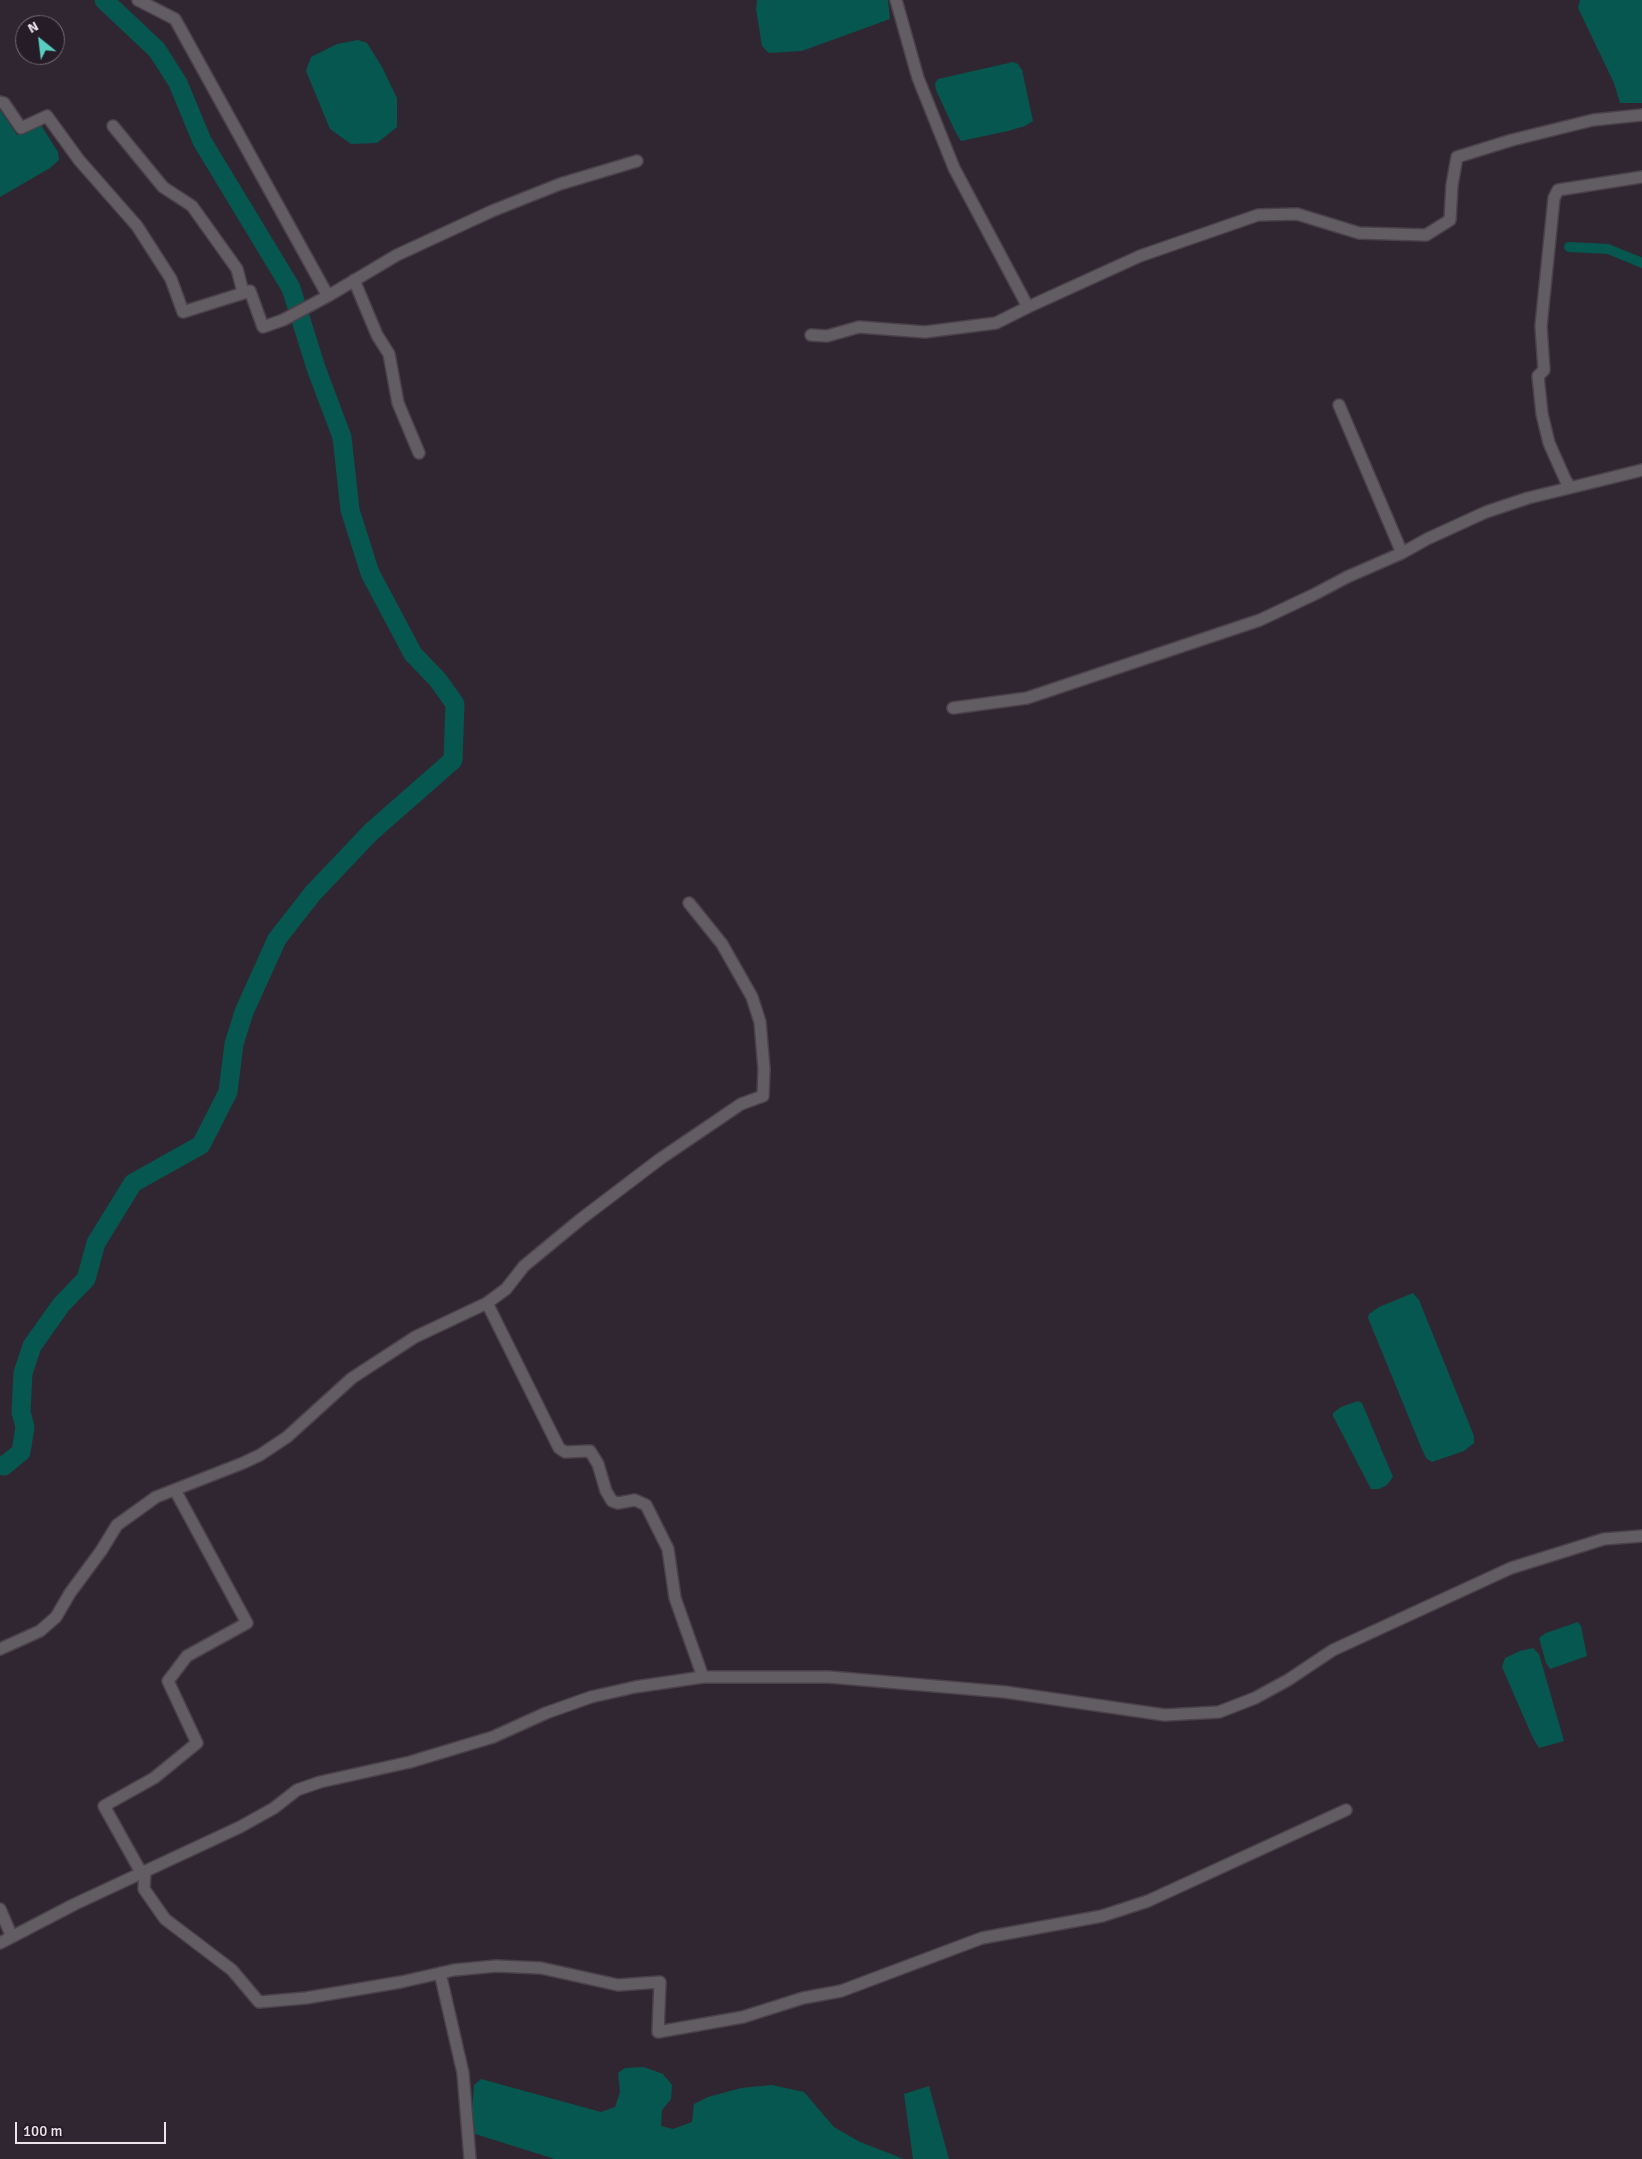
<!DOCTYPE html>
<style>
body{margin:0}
#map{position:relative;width:1642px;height:2159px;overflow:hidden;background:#302631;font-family:Signika,sans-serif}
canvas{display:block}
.north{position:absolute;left:15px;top:15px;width:50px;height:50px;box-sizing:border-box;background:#261c27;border:1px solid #756c75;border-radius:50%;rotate:331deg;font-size:14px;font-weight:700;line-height:20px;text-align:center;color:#ebe4eb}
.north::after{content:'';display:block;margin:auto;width:18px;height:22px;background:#57cec1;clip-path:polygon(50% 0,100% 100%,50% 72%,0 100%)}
.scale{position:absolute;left:15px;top:2122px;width:151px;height:22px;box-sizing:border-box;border:2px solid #ebe4eb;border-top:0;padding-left:6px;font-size:15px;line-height:18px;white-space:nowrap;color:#ebe4eb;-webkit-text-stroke:4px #261c27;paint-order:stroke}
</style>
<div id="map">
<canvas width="1642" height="2159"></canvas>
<div class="north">N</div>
<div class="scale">100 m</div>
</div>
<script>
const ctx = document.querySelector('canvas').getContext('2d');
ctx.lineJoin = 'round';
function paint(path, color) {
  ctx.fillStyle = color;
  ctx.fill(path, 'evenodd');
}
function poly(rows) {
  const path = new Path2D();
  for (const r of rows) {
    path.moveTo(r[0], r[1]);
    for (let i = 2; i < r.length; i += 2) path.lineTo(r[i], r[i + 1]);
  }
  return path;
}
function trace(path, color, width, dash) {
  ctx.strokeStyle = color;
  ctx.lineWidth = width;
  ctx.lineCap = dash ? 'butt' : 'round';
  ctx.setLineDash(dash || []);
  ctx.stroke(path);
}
paint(poly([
 [757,0,888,0,890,19,802,51,769,53,762,46,756,9],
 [1580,0,1642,0,1642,103,1620,103,1614,83,1578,8],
 [358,40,367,43,382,67,397,98,397,127,377,143,351,144,330,129,306,71,311,57,337,44],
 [1013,62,1018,64,1022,70,1033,121,1025,126,1008,131,961,141,954,129,936,90,935,83,938,79],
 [0,110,17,135,41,125,58,152,59,160,50,168,0,197],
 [1413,1293,1419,1300,1474,1436,1474,1443,1464,1451,1432,1462,1426,1458,1421,1447,1368,1318,1369,1314,1379,1307],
 [1358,1401,1362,1403,1393,1477,1387,1485,1379,1489,1371,1489,1333,1416,1333,1413,1341,1407],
 [1578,1622,1581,1626,1587,1656,1550,1669,1546,1663,1539,1638,1546,1633],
 [1533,1648,1539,1654,1564,1741,1539,1748,1532,1736,1502,1667,1505,1658,1520,1651],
 [644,2067,663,2074,672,2085,671,2099,662,2110,661,2126,673,2129,692,2122,694,2104,708,2097,741,2088,772,2085,804,2092,834,2127,860,2142,904,2159,555,2159,475,2134,472,2112,474,2085,481,2079,601,2112,615,2107,620,2092,618,2073,625,2068],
 [929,2086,949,2159,913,2159,904,2094]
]), '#065750');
trace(poly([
 [1569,247,1608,249,1642,263]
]), '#065750', 10);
trace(poly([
 [0,1465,4,1466,21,1452,25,1427,21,1412,23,1373,32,1346,61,1305,86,1279,96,1243,133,1183,201,1145,228,1092,234,1044,244,1012,277,939,313,893,371,832,453,760,455,704,438,680,413,654,370,573,350,510,342,437,316,368,291,288,202,141,178,83,157,50,104,0]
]), '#065750', 19);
const minor = poly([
 [138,0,175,19,328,296,397,255,492,211,560,184,637,161],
 [0,102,4,103,21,128,47,116,79,160,137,226,171,279,183,312,250,291,263,327,283,320,328,296],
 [113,126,163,187,192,206,237,269,243,292],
 [354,280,377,335,389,354,398,403,419,453],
 [1028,307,1140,256,1258,215,1297,214,1359,233,1426,235,1450,220,1452,185,1457,157,1512,140,1593,120,1642,115],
 [811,335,827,336,859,327,925,332,996,323,1028,307,954,168,918,78,896,0],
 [1339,405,1402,553],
 [1567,482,1569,488,1642,470],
 [953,708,1027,698,1260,620,1315,594,1347,577,1402,553,1427,539,1486,512,1528,498,1569,488,1549,443,1542,414,1538,376,1544,370,1541,326,1554,198,1558,190,1642,177],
 [487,1303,559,1448,565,1452,590,1451,598,1464,606,1491,612,1501,618,1503,635,1500,646,1505,668,1549,675,1598,703,1677],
 [0,1649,40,1631,56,1617,70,1593,101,1551,117,1525,156,1497,243,1463,260,1455,287,1437,352,1378,415,1337,487,1303,506,1289,524,1266,581,1219,660,1159,741,1104,763,1096,764,1069,760,1022,752,997,722,944,689,903],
 [145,1872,144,1889,165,1919,232,1970,259,2002,306,1998,401,1982,454,1970,496,1966,541,1968,618,1985,660,1982,658,2032,743,2017,803,1998,841,1991,982,1938,1102,1916,1148,1901,1346,1810],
 [142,1874,104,1806,154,1778,197,1743,168,1681,187,1656,247,1623,175,1490],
 [0,1909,12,1937],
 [0,1943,75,1904,240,1827,274,1808,297,1790,320,1782,410,1762,493,1737,546,1713,591,1697,635,1687,703,1677,829,1677,1005,1692,1165,1715,1219,1712,1255,1698,1288,1680,1333,1650,1511,1568,1604,1539,1642,1536],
 [440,1973,463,2073,470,2159]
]);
trace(minor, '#4a414b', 14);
trace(minor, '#625d63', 11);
</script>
